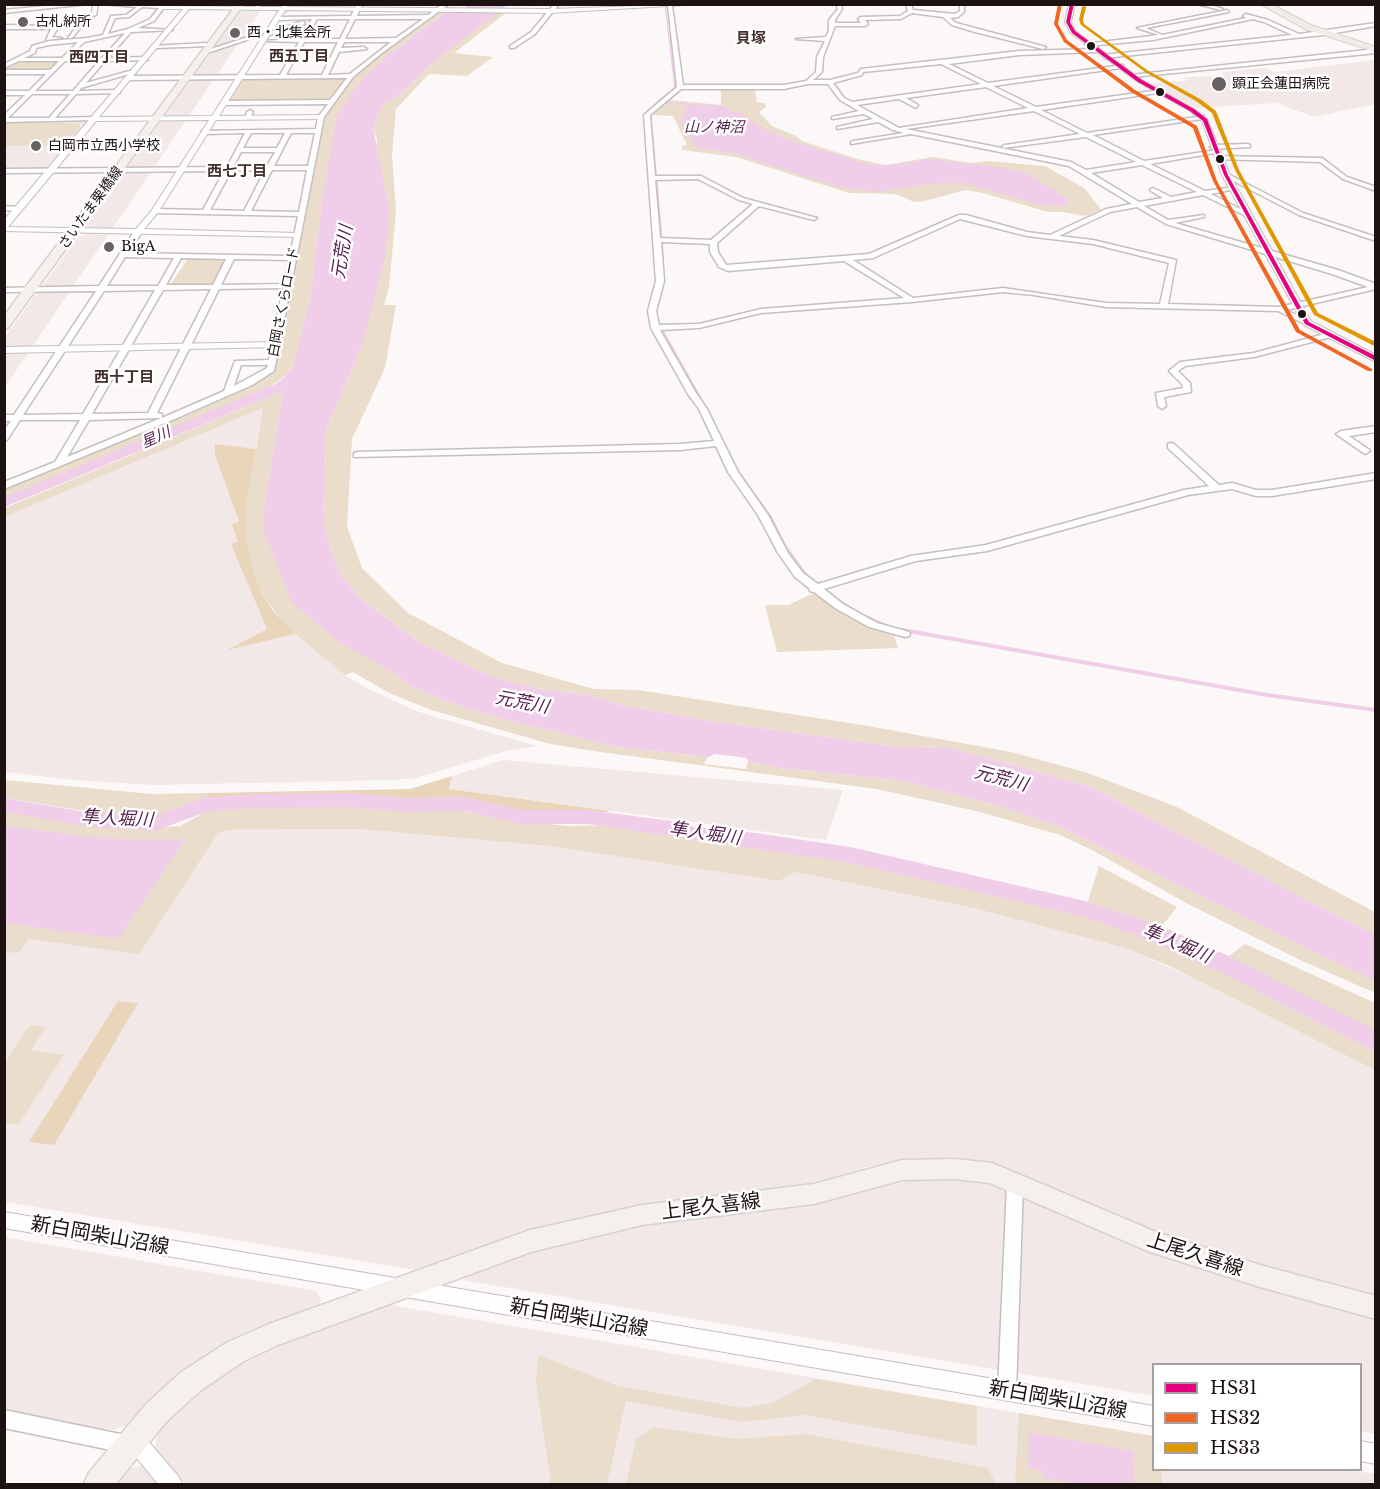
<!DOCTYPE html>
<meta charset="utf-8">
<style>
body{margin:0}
#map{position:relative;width:1380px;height:1489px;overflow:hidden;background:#fcf8f8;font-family:"Libre Baskerville",serif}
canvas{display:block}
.frame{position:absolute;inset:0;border:6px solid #1b1211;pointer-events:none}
.legend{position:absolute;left:1152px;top:1363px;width:210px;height:108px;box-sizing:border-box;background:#fff;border:2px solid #a4a0a0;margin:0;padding:8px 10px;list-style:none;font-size:18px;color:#1b1211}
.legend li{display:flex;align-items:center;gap:12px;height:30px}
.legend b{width:30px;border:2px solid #a4a0a0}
</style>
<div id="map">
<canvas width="1380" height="1489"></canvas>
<div class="frame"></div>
<ul class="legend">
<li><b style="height:8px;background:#e5007d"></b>HS31</li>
<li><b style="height:8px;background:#f26522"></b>HS32</li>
<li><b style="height:8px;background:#e19702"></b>HS33</li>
</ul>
</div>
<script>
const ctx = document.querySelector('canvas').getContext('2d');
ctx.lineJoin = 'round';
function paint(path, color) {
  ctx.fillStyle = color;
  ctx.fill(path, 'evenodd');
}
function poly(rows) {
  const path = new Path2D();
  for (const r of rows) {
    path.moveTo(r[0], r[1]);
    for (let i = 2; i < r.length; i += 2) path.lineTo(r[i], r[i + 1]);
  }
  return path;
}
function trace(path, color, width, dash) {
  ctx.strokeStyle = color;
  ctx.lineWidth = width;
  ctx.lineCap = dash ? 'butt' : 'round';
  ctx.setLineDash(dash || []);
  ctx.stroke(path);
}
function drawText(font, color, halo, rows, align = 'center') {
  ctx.font = font + ' "Libre Baskerville","Noto Sans JP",serif';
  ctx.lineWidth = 5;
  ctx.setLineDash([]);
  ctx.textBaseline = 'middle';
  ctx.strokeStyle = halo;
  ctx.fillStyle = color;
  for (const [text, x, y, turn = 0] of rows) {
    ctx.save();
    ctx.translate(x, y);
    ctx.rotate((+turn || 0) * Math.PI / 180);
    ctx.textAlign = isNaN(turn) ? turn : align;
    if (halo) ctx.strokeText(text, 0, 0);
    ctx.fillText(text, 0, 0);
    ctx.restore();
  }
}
paint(poly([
 [263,7,112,229,90,228,85,225,244,8],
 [1375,60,1375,104,1314,117,1276,103,1196,108,1147,83,1187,81,1183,77,1225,76,1221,72,1265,68,1275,72],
 [82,120,87,122,47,169,5,170,4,121],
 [87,234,108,235,5,387,5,337,78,237],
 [263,408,253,462,345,675,368,689,419,712,537,746,506,751,415,778,391,780,153,785,75,780,5,772,5,517],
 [503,760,843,790,826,840,448,789,452,776],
 [4,820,87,832,359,829,549,846,779,881,796,872,973,908,1125,948,1224,991,1375,1070,1375,1297,1196,1249,982,1162,965,1159,915,1158,871,1166,788,1191,666,1202,610,1212,498,1242,420,1271,5,1202],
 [923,1173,967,1175,1375,1316,1375,1434,1361,1431,1360,1364,1154,1364,1153,1396,463,1280,464,1275,543,1249,629,1224],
 [4,1237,316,1291,321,1300,318,1309,134,1423,113,1430,98,1428,5,1409],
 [385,1304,1153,1436,1154,1470,1348,1470,1375,1474,1376,1484,185,1484,155,1449,158,1426,199,1390,243,1361],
 [142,1466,157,1484,111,1484,124,1469]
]), '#f2e8e7');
paint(poly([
 [456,10,443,14,387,56,323,193,310,300,293,366,283,378,265,389,5,498,5,489,250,385,274,369,325,116,355,75,379,55,440,12],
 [498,11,507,12,454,53,493,57,467,76,429,74,396,109,392,155,396,211,389,288,384,305,396,305,385,368,352,439,347,527,362,568,408,613,502,663,594,689,638,690,868,726,1011,752,1088,773,1177,807,1375,912,1375,935,1088,786,951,748,899,747,717,722,625,706,589,695,543,690,491,677,419,642,362,600,341,575,331,551,324,526,326,430,362,345,377,140,373,127,384,103,397,97,429,66],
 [16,61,55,61,57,62,49,71,5,72,5,67],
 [346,77,330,101,228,102,244,78],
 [721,87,761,87,755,90,757,102,765,103,766,107,759,112,772,126,796,136,802,141,857,159,885,165,933,157,971,163,988,161,1045,166,1084,188,1101,209,1086,216,1063,212,1048,212,983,193,965,190,925,201,914,202,896,194,849,193,736,157,682,150,682,146,687,145,673,116,652,115,670,100,721,105],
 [5,123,79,123,80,127,64,145,5,146],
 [188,258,226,258,212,286,169,287],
 [283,391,265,502,394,673,410,686,454,704,503,719,617,747,708,757,704,764,746,769,748,761,780,768,904,781,993,804,1058,826,1220,904,1375,981,1375,993,1300,960,1188,904,1092,850,1060,835,976,811,877,789,593,751,550,744,431,710,389,693,353,672,345,675,287,627,261,592,253,571,246,537,246,507,263,408,5,517,5,508],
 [811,594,817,595,872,628,894,636,898,648,777,652,765,605,789,605],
 [5,780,151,794,208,793,203,803,159,816,109,815,5,798],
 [333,804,463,811,530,822,567,826,620,825,664,830,705,843,773,849,951,881,1115,923,1169,943,1287,1000,1336,1030,1375,1050,1375,1070,1172,967,1125,948,973,908,796,872,779,881,549,846,359,829,227,830,218,833,139,954,29,939,18,953,5,952,5,810,87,825,143,829,180,826,207,811,244,806],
 [1099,866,1177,907,1162,926,1229,956,1245,944,1375,1003,1375,1032,1262,974,1223,960,1154,927,1089,908,1088,901],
 [30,1025,46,1027,31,1050,64,1055,18,1125,5,1123,5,1062],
 [538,1355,618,1386,743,1408,774,1402,816,1379,977,1406,977,1446,805,1415,741,1422,626,1401,607,1484,551,1484,536,1382],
 [1019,1413,1153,1436,1154,1470,1162,1470,1162,1484,1015,1484],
 [654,1427,736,1439,806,1434,988,1468,996,1484,626,1484,636,1439]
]), '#ebddcb');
paint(poly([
 [215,444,256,449,246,507,246,537,253,571,261,592,272,610,295,634,227,650,267,629,231,544,238,542,232,524,239,521,215,455],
 [452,776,449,789,610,811,598,814,521,814,463,799,389,802,354,796,245,797,203,803,208,793,410,789],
 [118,1001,138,1003,54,1145,29,1142]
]), '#e8d5ba');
paint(poly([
 [468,5,507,5,429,66,397,97,384,103,373,127,389,209,385,258,362,345,326,430,324,526,331,551,341,575,362,600,419,642,492,677,543,690,589,695,625,706,717,722,899,747,951,748,1088,786,1375,935,1375,981,1058,826,993,804,904,781,780,768,748,761,747,758,715,754,708,757,617,747,503,719,454,704,410,686,394,673,339,642,292,603,263,529,265,502,283,391,5,507,5,497,273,385,283,379,293,366,310,300,323,193,337,115,358,84,387,56,443,14,465,8],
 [686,104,725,106,730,111,745,115,763,129,786,139,870,165,895,165,928,159,1004,168,1026,173,1057,192,1058,196,1067,197,1068,206,1040,205,965,183,936,183,878,192,842,188,733,153,696,148,681,119,687,109,684,106],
 [5,826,90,837,140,840,185,840,118,939,5,923],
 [1029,1432,1133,1451,1134,1484,1080,1484,1044,1478,1044,1471,1028,1468]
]), '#f0cee9');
trace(poly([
 [286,13,291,4],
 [666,102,686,104],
 [652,131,651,114,666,102,658,101,675,88,665,4]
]), '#f0cee9', 1.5);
trace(poly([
 [652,130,662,241,664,281,661,294]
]), '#f0cee9', 2);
trace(poly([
 [660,327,708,412],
 [735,467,759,501]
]), '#f0cee9', 3);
trace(poly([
 [757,499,770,517,784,545,806,576],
 [838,601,860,614],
 [866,617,884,625],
 [903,630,1267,695,1376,710]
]), '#f0cee9', 4);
paint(poly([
 [351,793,401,798,465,797,521,810,588,810,672,821,695,827,756,833,850,847,1085,901,1150,922,1237,960,1376,1030,1376,1052,1219,972,1132,934,1081,916,850,863,588,824,521,824,465,811,401,812,351,807,251,808,206,812,155,831,91,827,4,812,4,798,91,813,153,817,203,798,251,794,351,793]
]), '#f0cee9');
const minor = poly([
 [66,4,88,4,4,13,4,10,66,4],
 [93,4,98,4,96,15,89,17,72,38,68,38,85,15,92,13,93,4],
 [102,4,165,6,154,21,138,28,173,30,131,32,108,58,146,57,148,60,105,61,86,83,133,70,136,72,81,88,79,91,118,90,120,93,76,94,55,118,95,117,97,120,4,122,4,115,25,95,4,95,4,91,29,91,46,74,4,74,4,70,50,70,59,61,19,61,4,68,4,64,30,51,32,46,49,41,87,38,103,35,111,16,126,15,137,7,102,4],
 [142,7,159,8,150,19,128,29,108,34,115,18,129,17,142,7],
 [125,33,102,58,68,58,84,42,125,33],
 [78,42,62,58,24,58,35,53,36,48,49,45,78,42],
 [65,61,99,61,73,91,35,91,65,61],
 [32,94,70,94,49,118,8,118,32,94],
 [257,4,262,4,258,8,256,7,257,4],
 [357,4,362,4,357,16,428,15,443,4,449,4,382,53,353,77,324,117,274,371,252,385,177,418,4,489,4,482,55,462,80,420,20,420,7,440,4,441,4,430,11,421,4,421,4,415,14,415,96,291,4,292,4,288,99,286,135,230,138,230,142,232,128,253,290,256,298,216,155,213,152,211,155,209,203,210,224,171,4,173,4,169,227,167,245,133,204,134,202,131,316,129,318,117,328,104,224,105,221,103,224,101,330,100,347,78,129,80,126,78,129,76,280,75,299,42,261,41,301,39,312,19,279,20,277,17,351,16,357,4],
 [317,19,350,19,340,39,306,39,317,19],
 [355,19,423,19,396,38,345,39,355,19],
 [304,42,338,42,322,75,286,75,304,42],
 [344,42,391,42,350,74,328,75,339,52,367,49,364,47,341,48,344,42],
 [251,133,285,133,277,148,243,148,251,133],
 [291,133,315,133,308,166,274,166,291,133],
 [241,152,275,152,267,166,233,167,241,152],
 [265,170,244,211,210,210,231,171,265,170],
 [272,170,307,170,299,212,251,211,272,170],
 [125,257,174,258,158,286,107,286,125,257],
 [181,258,226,259,213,285,166,285,181,258],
 [234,259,289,260,284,284,221,285,234,259],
 [283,288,269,360,235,361,224,391,162,418,162,414,157,413,219,289,283,288],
 [211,289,148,413,92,414,163,290,211,289],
 [155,290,83,414,23,415,104,291,155,290],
 [241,365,268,365,267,368,234,386,241,365],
 [161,418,67,457,89,420,161,418],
 [554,4,559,4,535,34,514,48,510,48,510,46,531,32,554,4],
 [836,4,841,4,842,9,835,20,835,23,861,23,858,19,861,17,900,16,908,11,906,4,911,4,913,10,955,14,960,11,960,4,964,4,964,12,958,17,950,18,956,23,1046,47,1043,49,975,32,952,25,943,17,912,13,901,19,865,20,868,24,865,26,835,26,823,57,822,72,813,80,830,80,858,73,861,69,1019,51,1099,49,1097,52,1019,55,949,64,988,83,1123,65,1121,68,993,86,1036,107,1159,90,1157,93,1041,110,1087,133,1204,116,1202,119,1093,135,1144,161,1217,150,1218,151,1215,153,1150,164,1205,191,1235,187,1235,189,1211,194,1250,214,1250,216,1246,216,1203,195,1144,206,1168,220,1204,215,1204,217,1175,223,1338,270,1376,284,1376,289,1286,310,1310,321,1310,325,1307,325,1278,311,1106,307,1034,295,1003,292,912,302,761,313,699,328,660,330,696,393,707,409,738,472,768,515,788,553,803,573,818,584,911,556,986,545,1184,490,1209,486,1168,448,1168,444,1171,443,1174,444,1219,485,1232,483,1256,490,1272,490,1376,473,1376,479,1272,496,1256,496,1232,489,1188,495,987,551,916,561,824,589,843,604,877,623,909,632,910,634,909,636,905,637,869,627,835,608,814,592,810,591,809,588,795,577,778,553,758,515,728,472,716,446,680,450,354,457,354,453,357,452,680,444,714,441,699,409,688,394,651,328,648,311,656,281,644,115,677,87,668,6,672,6,683,85,784,85,806,81,816,72,817,57,825,41,796,39,826,37,829,30,829,20,838,9,836,4],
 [941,64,981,84,852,102,844,98,833,83,862,75,863,72,941,64],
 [808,84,828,84,840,100,859,111,832,117,832,119,864,114,873,119,837,127,837,129,878,122,893,130,904,133,853,141,851,142,851,144,911,134,1069,166,1132,204,1106,209,1050,235,1027,232,966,215,959,215,869,254,726,265,718,252,717,243,759,206,814,220,817,218,743,198,701,176,655,176,650,115,681,89,784,89,808,84],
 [986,87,1028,108,899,128,857,105,899,99,916,108,918,105,906,98,986,87],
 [1034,111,1080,134,1005,145,1003,146,1003,148,1086,137,1136,162,1086,170,1071,162,906,129,1034,111],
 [1142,165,1197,192,1171,197,1153,188,1150,190,1151,191,1163,198,1139,202,1091,173,1142,165],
 [698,179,739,200,753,204,711,240,660,238,655,180,698,179],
 [1137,207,1166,224,1332,274,1368,287,1279,307,1168,304,1176,260,1093,240,1059,236,1110,212,1137,207],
 [960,219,1027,236,1093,244,1169,263,1160,304,1106,303,1003,288,913,298,853,260,873,258,960,219],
 [661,242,710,244,710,252,719,267,728,271,844,261,904,298,761,309,699,324,659,325,656,311,664,281,661,242],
 [1197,4,1208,4,1223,9,1221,10,1197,4],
 [1227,10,1229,12,1146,28,1162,35,1246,18,1243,16,1246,14,1268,20,1299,34,1376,23,1376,26,1323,35,1105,58,1103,55,1292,35,1264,22,1253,19,1153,40,1088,46,1085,44,1159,35,1137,28,1227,10],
 [303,21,305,24,270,35,267,33,303,21],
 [4,25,55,26,58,28,52,37,62,38,46,40,51,29,4,29,4,25],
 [257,34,262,35,210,52,205,51,257,34],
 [206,43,208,46,156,48,153,46,206,43],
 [1376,49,1376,53,1133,77,1130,75,1376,49],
 [250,110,253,112,250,118,245,119,247,112,250,110],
 [1248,144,1250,145,1250,147,1213,149,1210,147,1213,145,1248,144],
 [1218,156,1322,158,1347,177,1376,187,1376,191,1343,179,1320,162,1216,159,1215,158,1218,156],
 [1226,173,1303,213,1376,237,1376,241,1299,215,1224,176,1223,175,1226,173],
 [4,206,19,207,22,209,19,211,4,210,4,206],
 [1328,333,1331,333,1331,337,1254,357,1185,366,1178,371,1190,383,1191,392,1164,397,1166,406,1162,409,1158,406,1156,393,1183,388,1182,384,1169,371,1180,362,1254,353,1328,333],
 [1376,426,1376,432,1349,436,1368,449,1370,451,1365,454,1336,434,1341,431,1376,426],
 [1015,1177,1021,1179,1023,1184,1016,1391,1013,1397,1007,1399,1001,1397,998,1391,1007,1184,1009,1179,1015,1177],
 [4,1410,130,1436,137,1439,139,1445,137,1451,130,1454,4,1428,4,1410]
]);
const tertiary = poly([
 [283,4,288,4,287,7,550,9,701,4,550,13,285,10,219,116,321,115,324,117,321,119,216,120,159,211,144,229,297,233,300,233,300,237,4,231,4,220,183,9,163,9,161,6,282,7,283,4],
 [189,9,279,10,212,116,99,117,189,9],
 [209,120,152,210,136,229,8,227,96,121,209,120],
 [1069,4,1075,4,1071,22,1075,31,1142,80,1194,109,1207,119,1230,175,1311,321,1376,355,1376,362,1304,325,1222,175,1202,121,1190,111,1138,82,1071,33,1065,22,1069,4],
 [276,342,279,343,279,347,4,353,4,347,276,342],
 [4,1212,1154,1406,1154,1426,4,1228,4,1212],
 [131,1435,149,1442,179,1477,182,1484,158,1484,135,1456,124,1452,120,1445,124,1438,131,1435],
 [1360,1441,1376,1444,1376,1464,1360,1461,1360,1441]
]);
const primary = poly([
 [237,4,244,4,8,328,4,328,4,316,237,4],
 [955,1159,992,1163,1156,1232,1260,1265,1376,1296,1376,1319,1260,1287,1150,1252,990,1183,955,1179,902,1180,814,1204,642,1225,531,1252,278,1345,244,1361,200,1391,166,1422,116,1484,84,1484,88,1474,146,1404,180,1373,226,1343,269,1324,530,1230,642,1205,814,1184,902,1160,955,1159]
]);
const trunk = poly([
 [1260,4,1271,4,1311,25,1376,47,1376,52,1305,29,1260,4]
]);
trace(minor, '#c5bfbe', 3);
trace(tertiary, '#c5bfbe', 2);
trace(primary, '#d5d2d2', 3);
trace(trunk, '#d5d2d2', 2);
paint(minor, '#fffefe');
paint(tertiary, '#fffefe');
paint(primary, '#f6f0ed');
paint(trunk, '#f2ebe7');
paint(poly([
 [1070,4,1074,4,1070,22,1075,31,1142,80,1194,109,1207,119,1228,175,1309,322,1376,356,1376,361,1305,324,1224,175,1203,121,1190,111,1138,82,1072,33,1066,22,1070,4]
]), '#e5007d');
paint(poly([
 [1058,4,1062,4,1058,24,1067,40,1135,90,1197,126,1217,181,1300,330,1372,369,1372,371,1368,371,1296,332,1213,181,1193,128,1131,92,1064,42,1054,24,1058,4]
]), '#f26522');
paint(poly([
 [1084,6,1086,7,1083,20,1084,24,1147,70,1200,99,1216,111,1239,170,1318,313,1376,342,1376,347,1314,315,1235,170,1212,113,1196,101,1145,72,1081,25,1079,20,1082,7,1084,6]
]), '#e19702');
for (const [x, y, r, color] of [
 [23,22,6,"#6a6262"],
 [235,33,6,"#6a6262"],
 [1091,46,5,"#1b1211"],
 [1219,84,8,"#6a6262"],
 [1160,92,5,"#1b1211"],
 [36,146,6,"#6a6262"],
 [1220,159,5,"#1b1211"],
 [109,247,6,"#6a6262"],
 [1302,314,5,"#1b1211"]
]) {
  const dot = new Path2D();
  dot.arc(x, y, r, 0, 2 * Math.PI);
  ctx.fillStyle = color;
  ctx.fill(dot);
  trace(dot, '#fff', 2);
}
drawText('14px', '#1b1211', '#fff', [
 ["古札納所",35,22],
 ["西・北集会所",247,33],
 ["顕正会蓮田病院",1232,84],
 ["白岡市立西小学校",48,146],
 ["BigA",121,247]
], 'left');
drawText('14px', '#1b1211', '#fff', [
 ["さいたま栗橋線",91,208,-54],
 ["白岡さくらロード",284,302,-79]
]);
drawText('bold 15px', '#432f2c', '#fff', [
 ["貝塚",751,39],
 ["西五丁目",299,57],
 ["西四丁目",99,58],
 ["西七丁目",237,172],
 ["西十丁目",124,378]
]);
drawText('italic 15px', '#572151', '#fff', [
 ["山ノ神沼",714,128],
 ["星川",156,438,-24]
]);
drawText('italic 18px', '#572151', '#fff', [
 ["元荒川",343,252,-81],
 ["元荒川",522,703,11],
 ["元荒川",1001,779,15],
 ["隼人堀川",117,819,3],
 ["隼人堀川",705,834,8],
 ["隼人堀川",1177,944,23]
]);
drawText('20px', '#1b1211', '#fff', [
 ["上尾久喜線",711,1207,-7],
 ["新白岡柴山沼線",100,1236,10],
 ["上尾久喜線",1195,1255,18],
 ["新白岡柴山沼線",579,1318,10],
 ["新白岡柴山沼線",1058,1400,10]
]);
</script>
